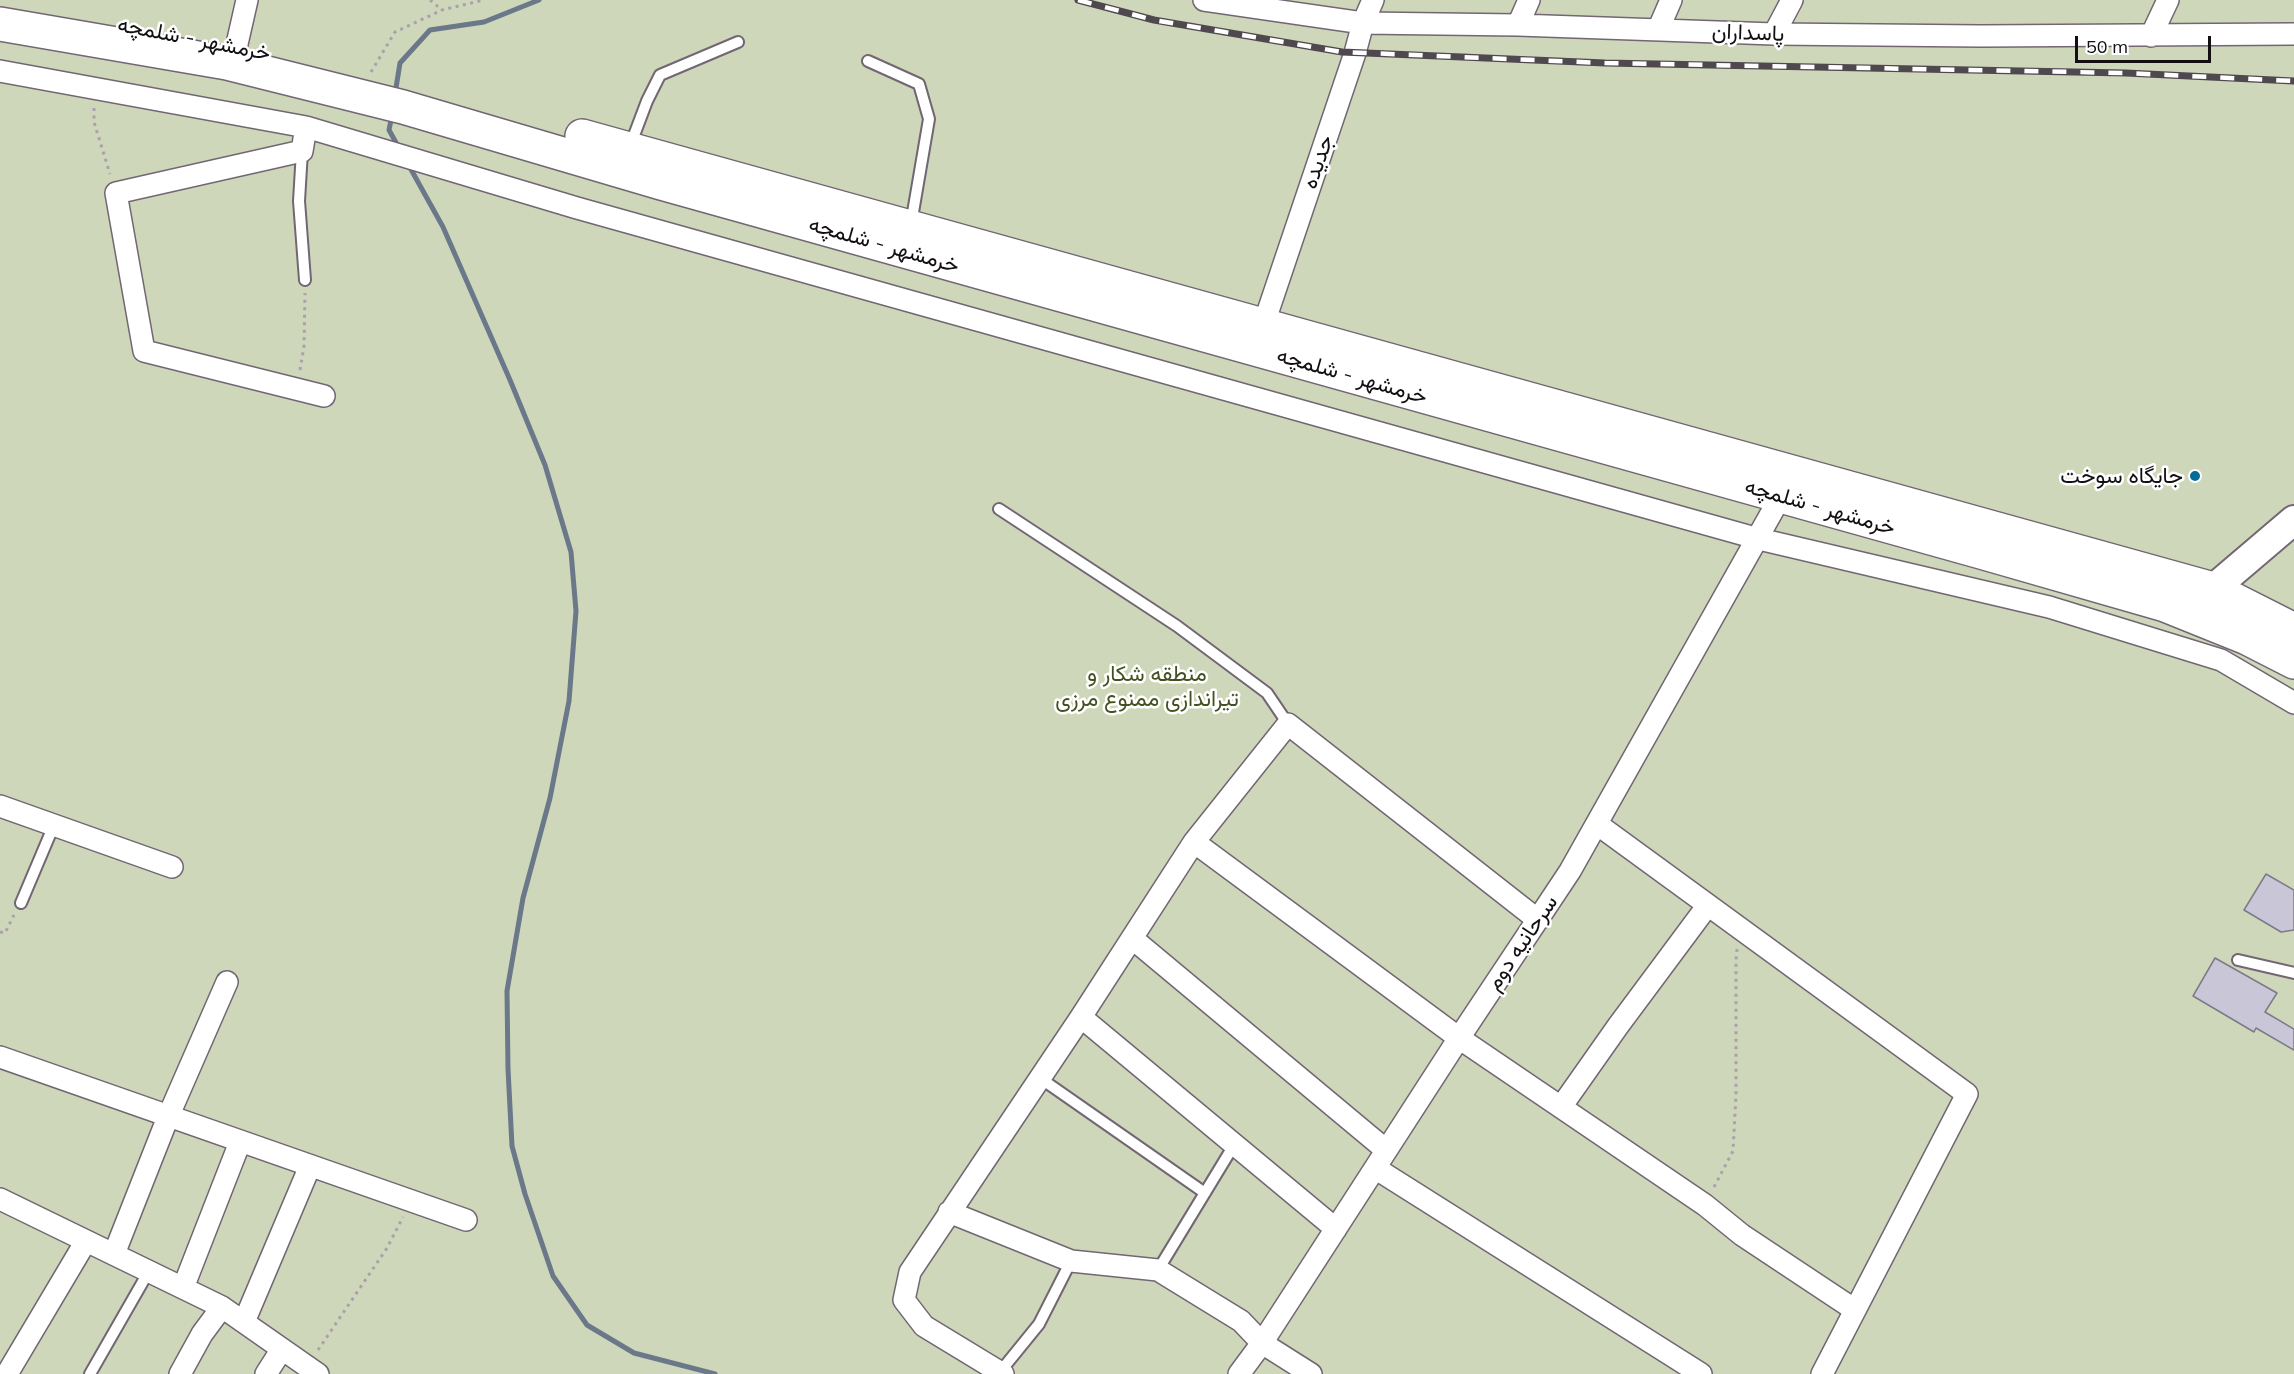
<!DOCTYPE html>
<meta charset="utf-8">
<style>
body{margin:0}
#map{position:relative;width:2294px;height:1374px;overflow:hidden;background:#fceefc;font-family:Mulish,sans-serif}
canvas{display:block}
.scale{position:absolute;left:2075px;top:36px;width:136px;height:27px;box-sizing:border-box;border:3px solid #120e12;border-top:0;padding-left:8px;font-size:18px;line-height:21px;white-space:nowrap;color:#120e12;-webkit-text-stroke:4px #fff;paint-order:stroke}
</style>
<div id="map">
<canvas width="2294" height="1374"></canvas>
<div class="scale">50 m</div>
</div>
<script>
const ctx = document.querySelector('canvas').getContext('2d');
ctx.lineJoin = 'round';
function paint(path, color) {
  ctx.fillStyle = color;
  ctx.fill(path, 'evenodd');
}
function poly(rows) {
  const path = new Path2D();
  for (const r of rows) {
    path.moveTo(r[0], r[1]);
    for (let i = 2; i < r.length; i += 2) path.lineTo(r[i], r[i + 1]);
  }
  return path;
}
function trace(path, color, width, dash) {
  ctx.strokeStyle = color;
  ctx.lineWidth = width;
  ctx.lineCap = dash ? 'butt' : 'round';
  ctx.setLineDash(dash || []);
  ctx.stroke(path);
}
function drawText(font, color, halo, rows, align = 'center') {
  ctx.font = font + ' Mulish,Vazirmatn,sans-serif';
  ctx.lineWidth = 5;
  ctx.setLineDash([]);
  ctx.textBaseline = 'middle';
  ctx.strokeStyle = halo;
  ctx.fillStyle = color;
  for (const [text, x, y, turn = 0] of rows) {
    ctx.save();
    ctx.translate(x, y);
    ctx.rotate((+turn || 0) * Math.PI / 180);
    ctx.textAlign = isNaN(turn) ? turn : align;
    if (halo) ctx.strokeText(text, 0, 0);
    ctx.fillText(text, 0, 0);
    ctx.restore();
  }
}
paint(poly([
 [0,0,2294,0,2294,1374,0,1374]
]), '#cfd7bb');
trace(poly([
 [395,94,400,63,430,30,484,22,539,0],
 [392,115,389,130,399,148],
 [408,164,443,227,510,380,545,465,571,552,576,611,569,701,550,798,523,898,507,991,508,1069,512,1146,525,1194,553,1276,587,1325,634,1353,715,1374]
]), '#6a788a', 5);
const building = poly([
 [2266,874,2294,890,2294,930,2281,932,2244,910,2266,874],
 [2215,958,2277,993,2265,1012,2294,1029,2294,1050,2256,1028,2254,1032,2193,996,2215,958]
]);
paint(building, '#c9c6d7');
trace(building, '#7d7a89', 1.5);
const lane = poly([
 [868,61,919,84,929,119,911,224],
 [630,146,647,101,660,75,738,42],
 [302,151,299,201,305,280],
 [999,509,1177,626,1267,693,1288,724],
 [21,903,54,825],
 [2238,960,2294,973],
 [1040,1078,1205,1193],
 [1158,1270,1234,1145],
 [1000,1372,1039,1324,1071,1261],
 [90,1374,149,1271]
]);
const street = poly([
 [1204,0,1363,23,1518,25,1774,34,1981,36,2294,34],
 [1518,25,1529,0],
 [1658,30,1671,0],
 [1774,34,1792,0],
 [2151,36,2168,0],
 [237,44,247,0],
 [0,71,306,127,577,208,1759,539,2049,607,2221,660,2294,703],
 [306,127,302,151,116,193,144,351,324,396],
 [1260,335,1355,53,1363,23,1373,0],
 [0,806,172,867],
 [1597,824,1967,1094,1822,1374],
 [1194,842,1459,1038,1705,1205,1742,1235,1855,1310],
 [1133,939,1386,1150],
 [1081,1017,1336,1229],
 [0,1057,466,1220],
 [1561,1107,1618,1026,1708,905],
 [1375,1168,1701,1374],
 [0,1199,222,1307,318,1374],
 [949,1212,1071,1261,1158,1270,1241,1321,1262,1343,1311,1374],
 [114,1254,168,1117,227,982],
 [183,1288,240,1142],
 [244,1322,310,1166],
 [7,1374,86,1241],
 [180,1374,202,1334,222,1307],
 [266,1374,282,1349],
 [1003,1374,924,1326,904,1300,910,1272,1081,1017,1194,842,1288,724,1538,920],
 [1239,1374,1262,1343,1459,1038,1570,871,1781,496]
]);
const secondary = poly([
 [2213,589,2294,520]
]);
const highway = poly([
 [0,24,227,63,403,107,661,183,1981,552,2165,605,2247,638,2294,662],
 [582,136,2213,589,2294,630]
]);
trace(lane, '#726672', 14);
trace(street, '#726672', 24);
trace(secondary, '#726672', 32);
trace(highway, '#726672', 36);
trace(poly([
 [430,0,442,10],
 [371,72,395,32,442,10,484,0],
 [94,108,94,122,110,174],
 [300,370,304,346,305,293],
 [0,932,5,933,14,915],
 [1714,1187,1733,1151,1736,1095,1736,960,1737,949],
 [318,1350,387,1248,403,1217]
]), '#aba0ab', 3, [3, 4.5]);
trace(lane, '#fff', 10);
trace(street, '#fff', 21);
trace(secondary, '#fff', 28);
trace(highway, '#fff', 33);
const rail = poly([
 [1078,0,1154,20,1342,52,1605,63,2126,73,2294,81]
]);
trace(rail, '#4f484f', 7);
trace(rail, '#fff', 4.5, [14]);
for (const [x, y, r, color] of [
 [2195,476,6,"#046c99"]
]) {
  const dot = new Path2D();
  dot.arc(x, y, r, 0, 2 * Math.PI);
  ctx.fillStyle = color;
  ctx.fill(dot);
  trace(dot, '#fff', 2);
}
drawText('22px', '#120e12', '#fff', [
 ["پاسداران",1748,33,2],
 ["خرمشهر - شلمچه",194,39,11],
 ["جدیده",1318,162,-71],
 ["خرمشهر - شلمچه",884,245,16],
 ["خرمشهر - شلمچه",1352,376,16],
 ["خرمشهر - شلمچه",1820,507,16],
 ["سرحانیه دوم",1522,943,-56]
]);
drawText('22px', '#120e12', '#fff', [
 ["جایگاه سوخت",2183,476]
], 'right');
drawText('22px', '#44501f', '#fff', [
 ["منطقه شکار و",1147,674],
 ["تیراندازی ممنوع مرزی",1147,699]
]);
</script>
